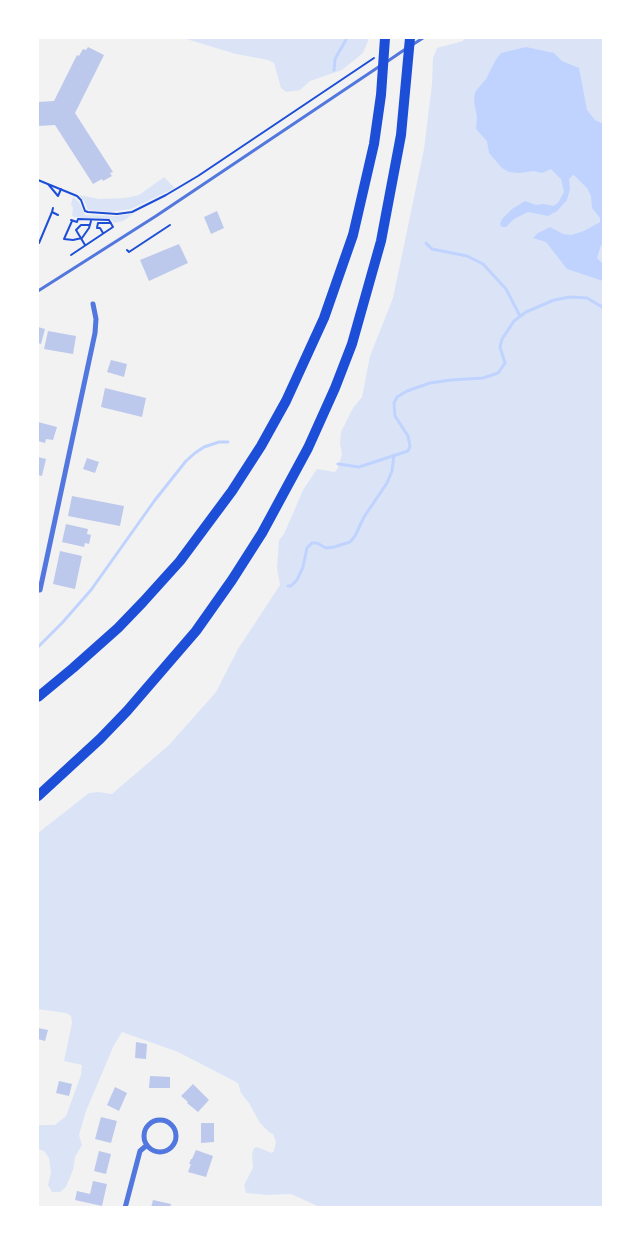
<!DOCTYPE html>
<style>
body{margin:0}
#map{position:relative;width:641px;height:1245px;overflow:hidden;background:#f2f2f2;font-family:"Work Sans",sans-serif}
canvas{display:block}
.frame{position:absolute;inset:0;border:39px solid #fff;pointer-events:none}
</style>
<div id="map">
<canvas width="641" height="1245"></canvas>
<div class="frame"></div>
</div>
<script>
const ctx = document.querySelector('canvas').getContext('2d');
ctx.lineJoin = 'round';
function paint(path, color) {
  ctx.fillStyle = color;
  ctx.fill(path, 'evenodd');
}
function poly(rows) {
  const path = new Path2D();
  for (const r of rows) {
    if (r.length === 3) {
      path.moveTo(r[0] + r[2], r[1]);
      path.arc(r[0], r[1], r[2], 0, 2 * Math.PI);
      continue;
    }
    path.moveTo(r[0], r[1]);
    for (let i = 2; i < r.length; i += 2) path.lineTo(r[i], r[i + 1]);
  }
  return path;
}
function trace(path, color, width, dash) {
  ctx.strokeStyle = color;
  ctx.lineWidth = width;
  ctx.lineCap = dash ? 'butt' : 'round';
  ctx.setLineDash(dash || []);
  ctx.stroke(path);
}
paint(poly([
 [183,38,368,38,368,41,363,53,342,70,310,81,300,90,286,92,281,88,274,63,268,60,236,54],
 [464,38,603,38,603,1207,322,1208,291,1194,268,1195,246,1193,244,1185,253,1168,252,1153,254,1148,257,1147,272,1153,274,1151,276,1142,273,1134,269,1132,260,1123,249,1103,241,1093,238,1083,178,1052,122,1032,114,1045,86,1111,79,1135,82,1145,75,1157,73,1170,66,1187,60,1192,52,1192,48,1185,51,1173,49,1158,44,1151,38,1149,38,1125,55,1125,66,1116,81,1075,82,1065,64,1061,72,1023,71,1016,66,1013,38,1009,38,833,89,793,98,792,112,794,169,745,216,692,238,649,280,585,277,568,279,540,284,534,303,490,317,469,335,472,338,468,342,454,340,444,341,432,353,408,362,397,370,356,393,298,424,149,432,84,433,58,437,48,463,41],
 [164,177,175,188,131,209,109,212,88,210,84,201,79,195,99,199,125,198,139,195],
 [73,197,79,202,85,215,114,216,133,214,123,221,114,223,111,219,93,220,75,217,72,216,73,208,71,204]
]), '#dbe4f7');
paint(poly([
 [526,47,554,53,562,61,579,68,587,110,595,120,603,124,604,244,601,245,597,258,603,264,603,281,567,269,546,242,533,238,538,233,550,227,563,234,571,235,584,231,600,222,600,218,592,208,591,196,587,188,575,176,573,175,569,179,570,189,567,200,557,211,548,216,528,212,514,219,506,227,502,227,500,224,502,219,512,209,525,201,536,205,544,204,553,206,558,203,564,192,561,179,551,169,542,173,534,171,519,173,509,172,502,168,489,153,487,141,476,129,477,117,474,101,475,92,486,79,495,61,501,53]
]), '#bfd3fe');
trace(poly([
 [334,70,335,59,347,38],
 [426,243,432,249,467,256,483,264,506,289,520,316],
 [338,464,359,467,408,451,410,446,408,436,395,416,394,403,397,397,407,391,430,383,451,380,483,378,498,373,505,363,500,347,502,339,514,321,526,312,554,300,570,297,587,298,604,308],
 [288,586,291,586,297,580,303,567,307,548,312,543,317,543,326,548,334,547,350,542,355,536,364,517,387,483,392,471,394,455],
 [38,647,62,623,91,590,155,500,186,461,195,453,204,447,219,442,228,442]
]), '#bfd3fe', 3);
paint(poly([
 [88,47,104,55,75,113,113,172,110,173,112,176,103,181,102,179,93,184,55,125,38,126,38,102,54,101,77,55,79,56,83,49,86,50],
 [217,211,224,228,211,234,204,217],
 [179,244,188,263,149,281,140,260],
 [38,327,45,329,41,344,38,343],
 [48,331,76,336,73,354,44,349],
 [111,360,127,364,124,377,107,372],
 [105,388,146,398,142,417,101,407],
 [38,422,57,427,53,440,46,439,45,443,38,441],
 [38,457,46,459,42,476,38,475],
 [87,458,99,462,95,473,83,469],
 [72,496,124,506,120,526,68,516],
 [66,524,88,529,87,534,91,535,89,544,85,543,84,547,62,542],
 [60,551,82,556,75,589,53,584],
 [38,1028,48,1030,45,1041,38,1039],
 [136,1042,147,1044,146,1059,135,1058],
 [150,1076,170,1077,170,1088,149,1088],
 [59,1081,72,1084,69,1096,56,1093],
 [193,1084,209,1100,198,1112,187,1103,188,1102,181,1096],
 [115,1087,127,1093,119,1111,107,1105],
 [101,1117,117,1121,111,1143,95,1139],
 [201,1123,214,1123,214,1142,201,1143],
 [196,1150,213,1156,206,1177,188,1172,191,1164,189,1164,191,1159,192,1159],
 [99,1151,111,1154,106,1174,94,1171],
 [93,1181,107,1184,102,1206,75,1200,77,1191,90,1194],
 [153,1200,171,1204,170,1208,151,1208]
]), '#bdc9ec');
trace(poly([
 [38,180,77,196,81,200,85,211,88,212,117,214,132,212,166,195,198,176,374,58],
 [48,184,58,196,61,189],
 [53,208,52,212,58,215],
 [72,221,64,239,73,240,82,238,89,228,91,221],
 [103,233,100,228,97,228,98,223,111,223],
 [38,242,39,243,52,212],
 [85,245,76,230,81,225,90,225],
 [127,250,129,252,170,225],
 [71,255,113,227,109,220,78,219,77,222,71,220]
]), '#1d4ed8', 2);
trace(poly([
 [412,45,423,38],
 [385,63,407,48],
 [38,291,156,216,380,66]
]), '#5277de', 3);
trace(poly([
 [38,590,40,590,95,333,96,319,93,304],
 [160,1136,16],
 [125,1208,140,1151,147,1145]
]), '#5277de', 5);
trace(poly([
 [38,697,73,668,118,628,143,602,180,561,232,491,261,446,286,401,324,318,353,235,374,144,381,95,385,38],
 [38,796,100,739,127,711,196,631,232,580,262,533,308,448,335,388,352,344,381,241,401,135,410,38]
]), '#1d4ed8', 10);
</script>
